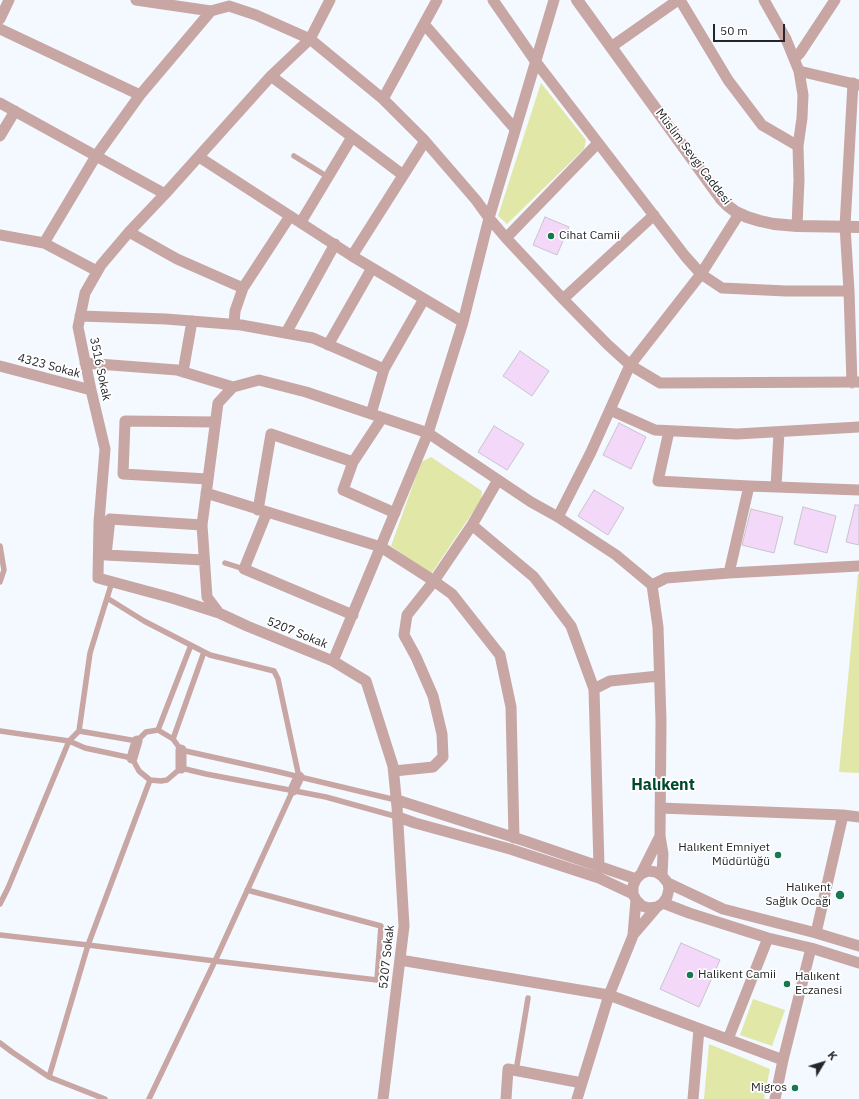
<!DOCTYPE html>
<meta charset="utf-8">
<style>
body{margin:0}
#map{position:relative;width:859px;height:1099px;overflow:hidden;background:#f4f8ff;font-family:"IBM Plex Sans",sans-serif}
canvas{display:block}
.north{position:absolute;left:803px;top:1043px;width:40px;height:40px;-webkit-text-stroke:3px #fff;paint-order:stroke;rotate:52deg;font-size:11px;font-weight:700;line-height:16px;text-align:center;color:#252629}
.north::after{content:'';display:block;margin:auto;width:14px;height:18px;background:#252629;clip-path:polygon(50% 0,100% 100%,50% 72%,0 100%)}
.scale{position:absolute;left:713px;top:24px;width:72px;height:18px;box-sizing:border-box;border:2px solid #252629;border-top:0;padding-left:5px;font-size:12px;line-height:14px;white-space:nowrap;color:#252629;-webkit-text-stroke:3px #fff;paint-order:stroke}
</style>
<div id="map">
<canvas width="859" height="1099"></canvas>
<div class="north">K</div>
<div class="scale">50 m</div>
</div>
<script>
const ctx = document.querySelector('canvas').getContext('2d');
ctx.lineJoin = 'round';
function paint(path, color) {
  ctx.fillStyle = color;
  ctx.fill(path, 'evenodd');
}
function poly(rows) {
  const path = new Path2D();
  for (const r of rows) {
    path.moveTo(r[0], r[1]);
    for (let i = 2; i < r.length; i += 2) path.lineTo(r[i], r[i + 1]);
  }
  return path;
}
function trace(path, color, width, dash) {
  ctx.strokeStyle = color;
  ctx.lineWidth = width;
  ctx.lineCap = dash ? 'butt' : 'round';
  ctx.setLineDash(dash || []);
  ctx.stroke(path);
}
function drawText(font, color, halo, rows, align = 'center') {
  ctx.font = font + ' "IBM Plex Sans",sans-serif';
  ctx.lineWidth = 3.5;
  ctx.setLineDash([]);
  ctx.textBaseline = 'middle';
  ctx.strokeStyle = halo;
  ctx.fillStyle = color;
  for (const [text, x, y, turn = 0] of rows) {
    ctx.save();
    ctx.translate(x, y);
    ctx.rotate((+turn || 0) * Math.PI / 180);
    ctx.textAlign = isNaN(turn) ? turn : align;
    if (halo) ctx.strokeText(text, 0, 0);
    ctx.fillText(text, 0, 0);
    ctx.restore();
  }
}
paint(poly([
 [541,83,586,140,584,149,507,224,498,216],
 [431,457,482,491,481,500,431,574,391,546,421,462],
 [858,574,859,574,859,773,839,772],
 [753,999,785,1010,772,1046,740,1035],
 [709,1044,770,1069,764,1099,704,1099]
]), '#e1e7a7');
const building = poly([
 [545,217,569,227,557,255,533,245,545,217],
 [520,351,549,371,532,396,503,376,520,351],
 [619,423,646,437,631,469,603,455,619,423],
 [494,426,524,444,507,470,478,452,494,426],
 [594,490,624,508,608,535,578,516,594,490],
 [855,505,859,505,859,545,846,542,855,505],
 [803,507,836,516,827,553,794,544,803,507],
 [751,509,783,517,774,553,742,545,751,509],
 [681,943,720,960,699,1007,660,989,681,943]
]);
paint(building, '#f3d8f9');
trace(building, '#c9c4ca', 1);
trace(poly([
 [294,156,328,177],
 [0,546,4,570,0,582],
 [225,563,244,569],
 [107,598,112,582],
 [158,730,191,645],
 [0,731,69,741,79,731,137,741,146,732,158,730,173,739,181,750,275,771,396,800],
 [79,731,90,653,107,598,144,621,210,655,274,671,278,679,299,777],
 [173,739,204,652],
 [0,904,8,888,69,741,85,748,132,758,139,771,150,780,161,781,167,780,181,768,206,774,326,797,398,817],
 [0,935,88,945,215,961,293,790],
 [0,1043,12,1052,49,1077],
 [516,1071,528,998],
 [105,1099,49,1077,88,945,150,780],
 [149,1099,215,961,377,980,381,926,247,890]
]), '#c8a6a4', 5.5);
trace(poly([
 [136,0,211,11,229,6,256,15,310,39,383,99,425,141,476,200,489,218,506,238,563,299,607,344,630,365,660,383,859,382],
 [493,0,536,62,685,256,701,274,722,288,786,291,849,291],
 [680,0,728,80,762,125,798,146],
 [764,0,786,39,799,71,803,95,802,118,798,146,799,180,797,226],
 [0,19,9,0],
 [424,24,515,129],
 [0,29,140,95],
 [611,47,678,0],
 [794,59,800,53,835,0],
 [799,71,858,85],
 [271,76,403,175],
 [383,99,437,0],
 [0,103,165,194,271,76,310,39,330,0],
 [0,136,15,111],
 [199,157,352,256,463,322],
 [165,194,129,232,101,265,85,293,78,327,91,390,105,449,99,522,98,578,172,598,219,613,247,626,333,661,366,681,393,766,397,807,404,926,383,1099],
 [301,222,352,137],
 [129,232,177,259,243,288],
 [0,235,44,243,97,271],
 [506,238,598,143],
 [44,243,96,156,140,95,211,11],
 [352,256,425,141],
 [563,299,654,215],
 [80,316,166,319,241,325,313,338,384,369],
 [234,324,235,311,243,288,290,216],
 [286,333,335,244],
 [328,345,372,268],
 [85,363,177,370,233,387],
 [0,366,91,390],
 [183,372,192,321],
 [852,383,849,291,845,226,853,83],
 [610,410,655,430,737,434,859,427],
 [371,414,384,369,424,299],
 [382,418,353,462,343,490,395,513],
 [669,431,658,481,749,486,859,490],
 [207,479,123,474,125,421,215,422],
 [776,487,779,432],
 [206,493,381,547,434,581,452,594,500,655,511,707,514,838],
 [258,510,271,434,353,462],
 [267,512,244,569,353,615],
 [558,517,591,452,630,365,701,274,739,214],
 [202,525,110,519,106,555,204,560],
 [472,525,534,577,571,626,594,689,599,866],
 [729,573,749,486],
 [652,585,666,578,729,573,859,566],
 [219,613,207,597,202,525,218,403,233,387,259,380,306,392,428,433,531,502,558,517,616,555,652,585,658,627,661,721,660,836,663,854,662,876],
 [333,661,428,433,463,322,489,218,554,0],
 [594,689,610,681,659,676],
 [181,750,181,768],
 [132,758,137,741],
 [394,771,433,767,443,757,442,734,433,696,416,657,404,635,407,615,434,581,472,525,498,480],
 [293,790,299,777],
 [397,800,525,841,636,879],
 [660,808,843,815,859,817],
 [398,817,415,823,510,849,599,878,633,894],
 [641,874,648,871,656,872,662,876,668,883,669,889,667,897,663,903,657,907,649,908,642,906,636,900,633,894,633,886,636,879,641,874,660,836],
 [668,883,723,909,816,933,859,946],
 [663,903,689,913,768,938,811,948,859,963],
 [816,933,843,815],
 [633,935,636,900],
 [400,960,609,995,783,1060],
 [728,1039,768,938],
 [506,1099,508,1069,582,1083],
 [577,1099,609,995,632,938,633,935,657,907],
 [693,1099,699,1029],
 [775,1099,783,1060,811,948]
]), '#c8a6a4', 11);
trace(poly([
 [577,0,721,199,728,206,736,212,747,217,760,221,774,224,797,226,859,227]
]), '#c8a6a4', 12);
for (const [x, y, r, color] of [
 [551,236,4,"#167951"],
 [778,855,4,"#167951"],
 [840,895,5,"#167951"],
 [690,975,4,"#167951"],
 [787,984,4,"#167951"],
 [795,1088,4,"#167951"]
]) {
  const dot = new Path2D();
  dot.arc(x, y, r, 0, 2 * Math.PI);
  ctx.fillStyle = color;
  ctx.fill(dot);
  trace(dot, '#fff', 1.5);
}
drawText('12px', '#252629', '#fff', [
 ["Müslim Sevgi Caddesi",693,157,53],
 ["4323 Sokak",49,366,15],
 ["3516 Sokak",100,369,78],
 ["5207 Sokak",297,633,22],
 ["5207 Sokak",387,957,-84]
]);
drawText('12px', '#252629', '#fff', [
 ["Cihat Camii",559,236],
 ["Halıkent Emniyet",770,848,"right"],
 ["Müdürlüğü",770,862,"right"],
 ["Halıkent",831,888,"right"],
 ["Sağlık Ocağı",831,902,"right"],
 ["Halikent Camii",698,975],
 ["Halıkent",795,977],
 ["Eczanesi",795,991],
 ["Migros",787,1088,"right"]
], 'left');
drawText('bold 16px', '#01492e', '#fff', [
 ["Halıkent",663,785]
]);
</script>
